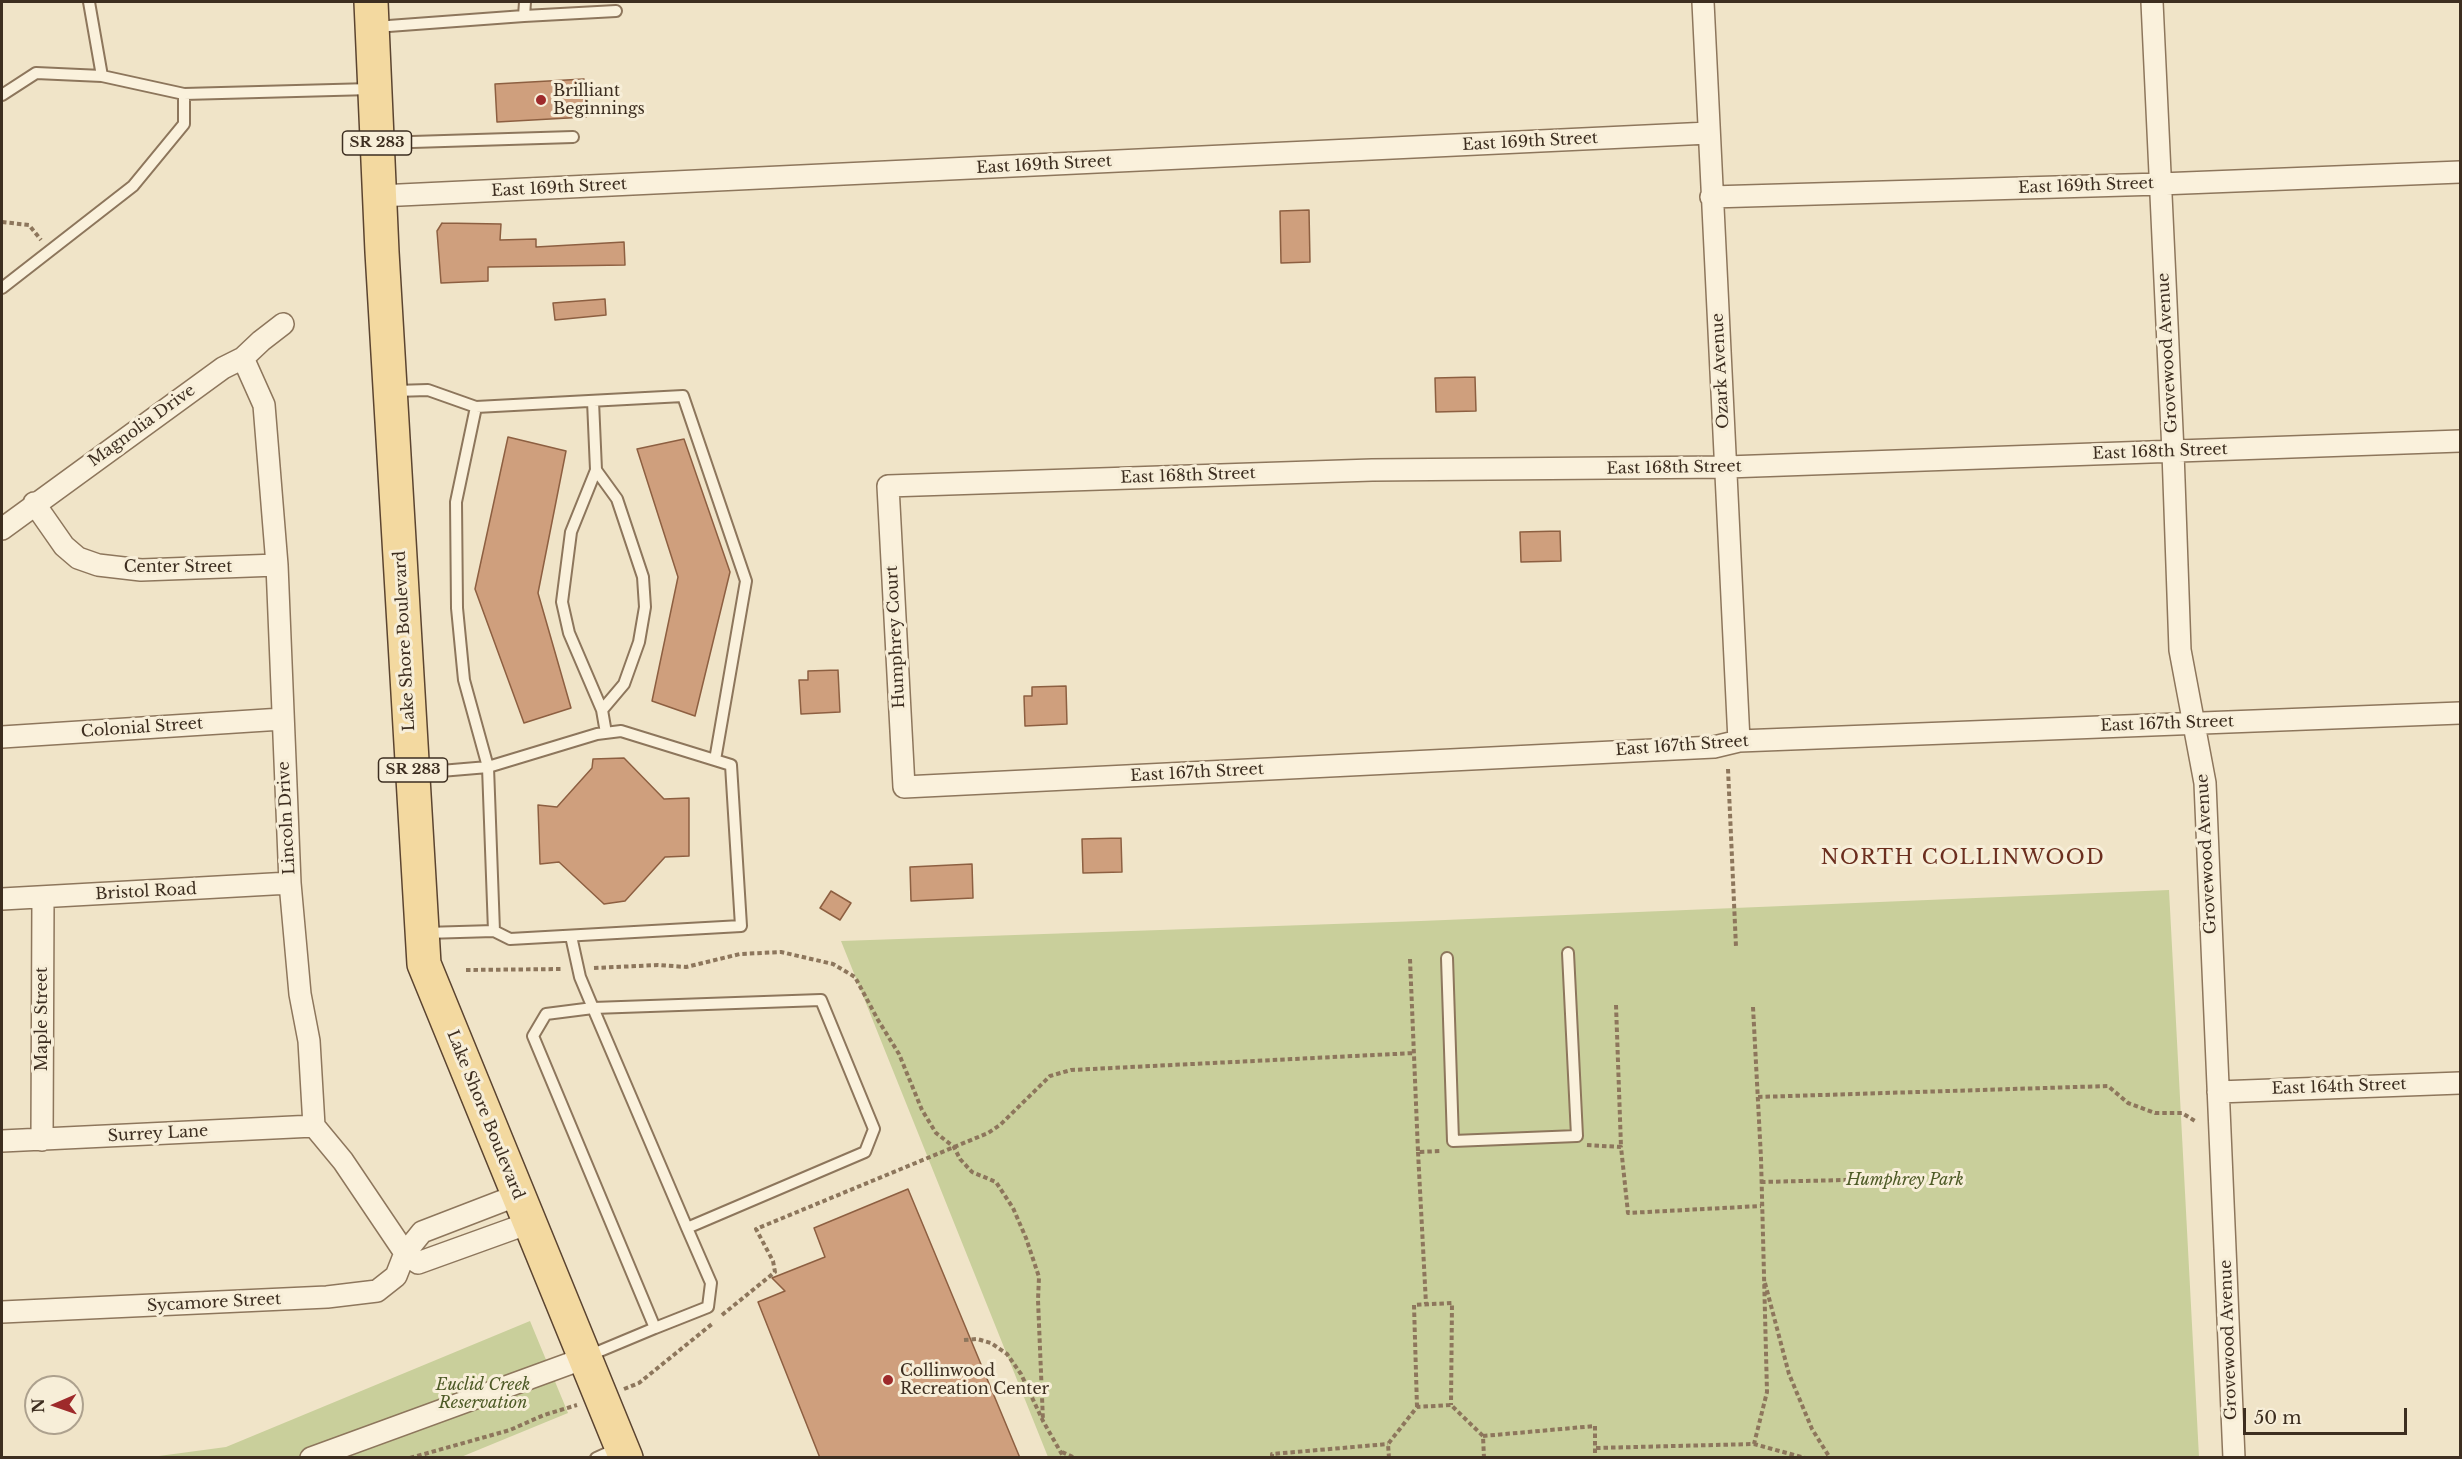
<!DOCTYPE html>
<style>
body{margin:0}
#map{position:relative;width:2462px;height:1459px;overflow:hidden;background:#f0e4c8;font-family:"Libre Baskerville",serif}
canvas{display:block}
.frame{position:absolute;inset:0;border:3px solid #3d2e20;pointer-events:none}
.north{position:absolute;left:24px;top:1375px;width:60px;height:60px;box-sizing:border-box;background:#f7eed8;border:2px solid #ada18e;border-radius:50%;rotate:268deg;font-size:16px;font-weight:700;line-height:24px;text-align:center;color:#3d2e20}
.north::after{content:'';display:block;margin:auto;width:21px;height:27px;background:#9e2a2b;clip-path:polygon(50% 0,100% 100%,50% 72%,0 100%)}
.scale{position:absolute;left:2243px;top:1408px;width:164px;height:27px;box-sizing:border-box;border:3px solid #3d2e20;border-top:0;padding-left:8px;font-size:18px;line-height:21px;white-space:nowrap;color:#3d2e20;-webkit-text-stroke:4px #f7eed8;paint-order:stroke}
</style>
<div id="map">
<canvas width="2462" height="1459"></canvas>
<div class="frame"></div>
<div class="north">N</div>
<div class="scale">50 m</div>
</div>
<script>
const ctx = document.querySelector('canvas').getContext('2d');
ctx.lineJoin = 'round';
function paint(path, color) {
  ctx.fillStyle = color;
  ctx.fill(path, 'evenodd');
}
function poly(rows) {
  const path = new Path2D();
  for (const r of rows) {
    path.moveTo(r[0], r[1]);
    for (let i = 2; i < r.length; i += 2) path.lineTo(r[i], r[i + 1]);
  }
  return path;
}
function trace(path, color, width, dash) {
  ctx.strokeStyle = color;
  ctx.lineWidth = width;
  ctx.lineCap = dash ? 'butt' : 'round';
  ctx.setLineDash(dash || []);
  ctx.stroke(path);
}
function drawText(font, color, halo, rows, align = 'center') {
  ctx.font = font + ' "Libre Baskerville",serif';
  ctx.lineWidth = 6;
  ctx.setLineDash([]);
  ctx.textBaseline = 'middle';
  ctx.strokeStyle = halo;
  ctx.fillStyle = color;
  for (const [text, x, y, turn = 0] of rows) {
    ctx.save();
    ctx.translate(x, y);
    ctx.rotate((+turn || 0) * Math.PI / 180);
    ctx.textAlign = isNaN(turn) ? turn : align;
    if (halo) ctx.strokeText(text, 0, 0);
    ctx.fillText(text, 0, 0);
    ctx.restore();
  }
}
paint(poly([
 [2169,890,2199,1457,1048,1457,841,941,1421,921],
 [530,1321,568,1413,461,1457,144,1458,226,1447]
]), '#c9cf9b');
const building = poly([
 [584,79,586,117,497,122,495,84,584,79],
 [1309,210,1310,262,1281,263,1280,211,1309,210],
 [442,223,501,224,500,240,536,239,536,247,624,242,625,265,488,267,488,281,441,283,437,231,442,223],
 [605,299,606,315,555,320,553,303,605,299],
 [1475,377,1476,411,1436,412,1435,378,1475,377],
 [508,437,566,451,538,593,571,708,524,723,475,589,508,437],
 [684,439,730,572,695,716,652,701,678,577,637,449,684,439],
 [1560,531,1561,561,1521,562,1520,532,1560,531],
 [838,670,840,712,801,714,799,680,808,680,808,671,838,670],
 [1066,686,1067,724,1025,726,1024,696,1032,696,1032,687,1066,686],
 [624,758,664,799,689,798,689,856,665,857,625,901,604,904,559,862,540,864,538,805,557,807,592,768,593,759,624,758],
 [1121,838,1122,872,1083,873,1082,839,1121,838],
 [972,864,973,898,911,901,910,867,972,864],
 [831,891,851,903,840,920,820,908,831,891],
 [908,1189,1020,1458,820,1458,758,1302,785,1291,772,1278,825,1257,814,1228,908,1189]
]);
paint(building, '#cf9f7d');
trace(building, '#8d5f41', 1.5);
const lane = poly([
 [89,2,102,76],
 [524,16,616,11],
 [375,27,524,16,525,2],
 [2,95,36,73,102,76,184,94,371,89],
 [380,143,573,137],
 [2,288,133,186,184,124,184,94],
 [395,391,428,390,476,407,683,396,746,581,715,760],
 [593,401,596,470,571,532,562,602,569,633,602,710,606,733],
 [476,407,456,502,457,608,464,680,488,767,494,931],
 [596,470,617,499,643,577,645,607,639,642,624,684,602,710],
 [417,773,488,767,597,734,621,731,731,765,741,926,510,939,494,931,425,933],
 [571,936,580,977,593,1008,687,1228,711,1283,708,1307,655,1328,533,1036,546,1014,593,1008,821,1000,874,1129,865,1152,687,1228],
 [1447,958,1453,1141,1577,1136,1568,953],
 [588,1356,655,1328],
 [596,1458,618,1448]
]);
const street = poly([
 [1703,2,1739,741],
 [2152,2,2173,452,2180,650,2205,783,2234,1458],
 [379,196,1709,133],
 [1711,197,2160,184,2460,172],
 [243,358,264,405,277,565,290,883,300,994,309,1041,314,1126,343,1161,405,1253,418,1263,529,1223],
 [2460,441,1727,467,1372,470,888,486,904,787,1714,747,1739,741,2460,713],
 [34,503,64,546,78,558,98,565,141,570,277,565],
 [2,529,223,368,243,358,261,341,283,324],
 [2,737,282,719],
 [2,899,290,883],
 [2218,1092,2460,1083],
 [42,1140,43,897],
 [2,1141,314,1126],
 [2,1312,327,1297,377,1291,396,1276,405,1253,422,1232,518,1195],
 [311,1458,585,1358]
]);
const primary = poly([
 [371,2,382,252,424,964,626,1458]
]);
trace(lane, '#8d765c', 14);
trace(street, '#8d765c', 24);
trace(primary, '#5b4430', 36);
trace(poly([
 [2,222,29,225,41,240],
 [1728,769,1736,947],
 [1410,959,1418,1152,1442,1151],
 [594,968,658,965,686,967,740,954,781,952,833,964,855,977,878,1020,899,1054,922,1110,936,1133,954,1147,960,1159,972,1172,996,1182,1013,1208,1026,1238,1039,1277,1038,1300,1043,1421],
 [466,970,562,969],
 [1616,1005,1621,1147],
 [1753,1007,1761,1158,1767,1392,1754,1444],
 [1758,1097,2108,1086,2128,1103,2155,1113,2182,1113,2195,1121],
 [1587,1145,1621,1147,1628,1213,1761,1206],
 [1418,1152,1426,1304],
 [1761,1182,1886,1179],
 [1765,1283,1789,1374,1812,1429,1830,1458],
 [722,1315,775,1272,773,1261,756,1229,988,1133,1000,1125,1050,1076,1071,1070,1415,1053],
 [964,1340,977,1339,991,1343,1007,1354,1021,1374,1043,1421,1064,1458],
 [624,1389,639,1383,712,1324],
 [1417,1407,1414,1305,1452,1303,1451,1405],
 [1483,1436,1595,1426,1595,1458],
 [1596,1448,1754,1444,1805,1458],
 [1062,1452,1075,1458],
 [410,1458,510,1430,544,1415,577,1405],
 [1272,1458,1272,1454,1388,1444],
 [1389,1458,1388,1444,1417,1407,1451,1405,1483,1436,1484,1458]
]), '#8d765c', 4, [4.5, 3]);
trace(lane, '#faf1dc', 10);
trace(street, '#faf1dc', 21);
trace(primary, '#f3d9a0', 33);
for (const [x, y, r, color] of [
 [541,100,6,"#9e2a2b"],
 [888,1380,6,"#9e2a2b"]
]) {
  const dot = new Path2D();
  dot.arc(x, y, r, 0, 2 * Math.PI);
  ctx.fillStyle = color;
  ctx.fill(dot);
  trace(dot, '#f7eed8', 2);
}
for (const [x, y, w] of [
 [377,143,69],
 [413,770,69]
]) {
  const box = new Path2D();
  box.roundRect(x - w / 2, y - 12, w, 24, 4.5);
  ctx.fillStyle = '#f7eed8';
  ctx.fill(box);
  trace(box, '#3d2e20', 1.5);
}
drawText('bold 15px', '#3d2e20', null, [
 ["SR 283",377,143],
 ["SR 283",413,770]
]);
drawText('16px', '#3d2e20', '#f7eed8', [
 ["Brilliant",553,91],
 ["Beginnings",553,109],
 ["Collinwood",900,1371],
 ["Recreation Center",900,1389]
], 'left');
drawText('16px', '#3d2e20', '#f7eed8', [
 ["East 169th Street",1530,142,-3],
 ["East 169th Street",1044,165,-3],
 ["East 169th Street",2086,186,-2],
 ["East 169th Street",559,188,-3],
 ["Grovewood Avenue",2168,353,-93],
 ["Ozark Avenue",1721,371,-93],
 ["Magnolia Drive",142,426,-36],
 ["East 168th Street",2160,452,-2],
 ["East 168th Street",1674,468,-1],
 ["East 168th Street",1188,476,-2],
 ["Center Street",178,567],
 ["Humphrey Court",896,637,-93],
 ["Lake Shore Boulevard",405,641,-93],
 ["East 167th Street",2167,724,-2],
 ["Colonial Street",142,728,-4],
 ["East 167th Street",1682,746,-4],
 ["East 167th Street",1197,773,-3],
 ["Lincoln Drive",287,818,-93],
 ["Grovewood Avenue",2207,854,-93],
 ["Bristol Road",146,892,-3],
 ["Maple Street",42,1019,-90],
 ["East 164th Street",2339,1087,-2],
 ["Lake Shore Boulevard",485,1115,68],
 ["Surrey Lane",158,1134,-3],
 ["Sycamore Street",214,1303,-3],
 ["Grovewood Avenue",2229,1340,-92]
]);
drawText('italic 16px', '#4d5a26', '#f7eed8', [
 ["Humphrey Park",1905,1180],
 ["Euclid Creek",483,1385],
 ["Reservation",483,1403]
]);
ctx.letterSpacing = '1.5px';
drawText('20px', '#6b2e1e', '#f7eed8', [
 ["NORTH COLLINWOOD",1963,858]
]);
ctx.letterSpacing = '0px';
</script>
